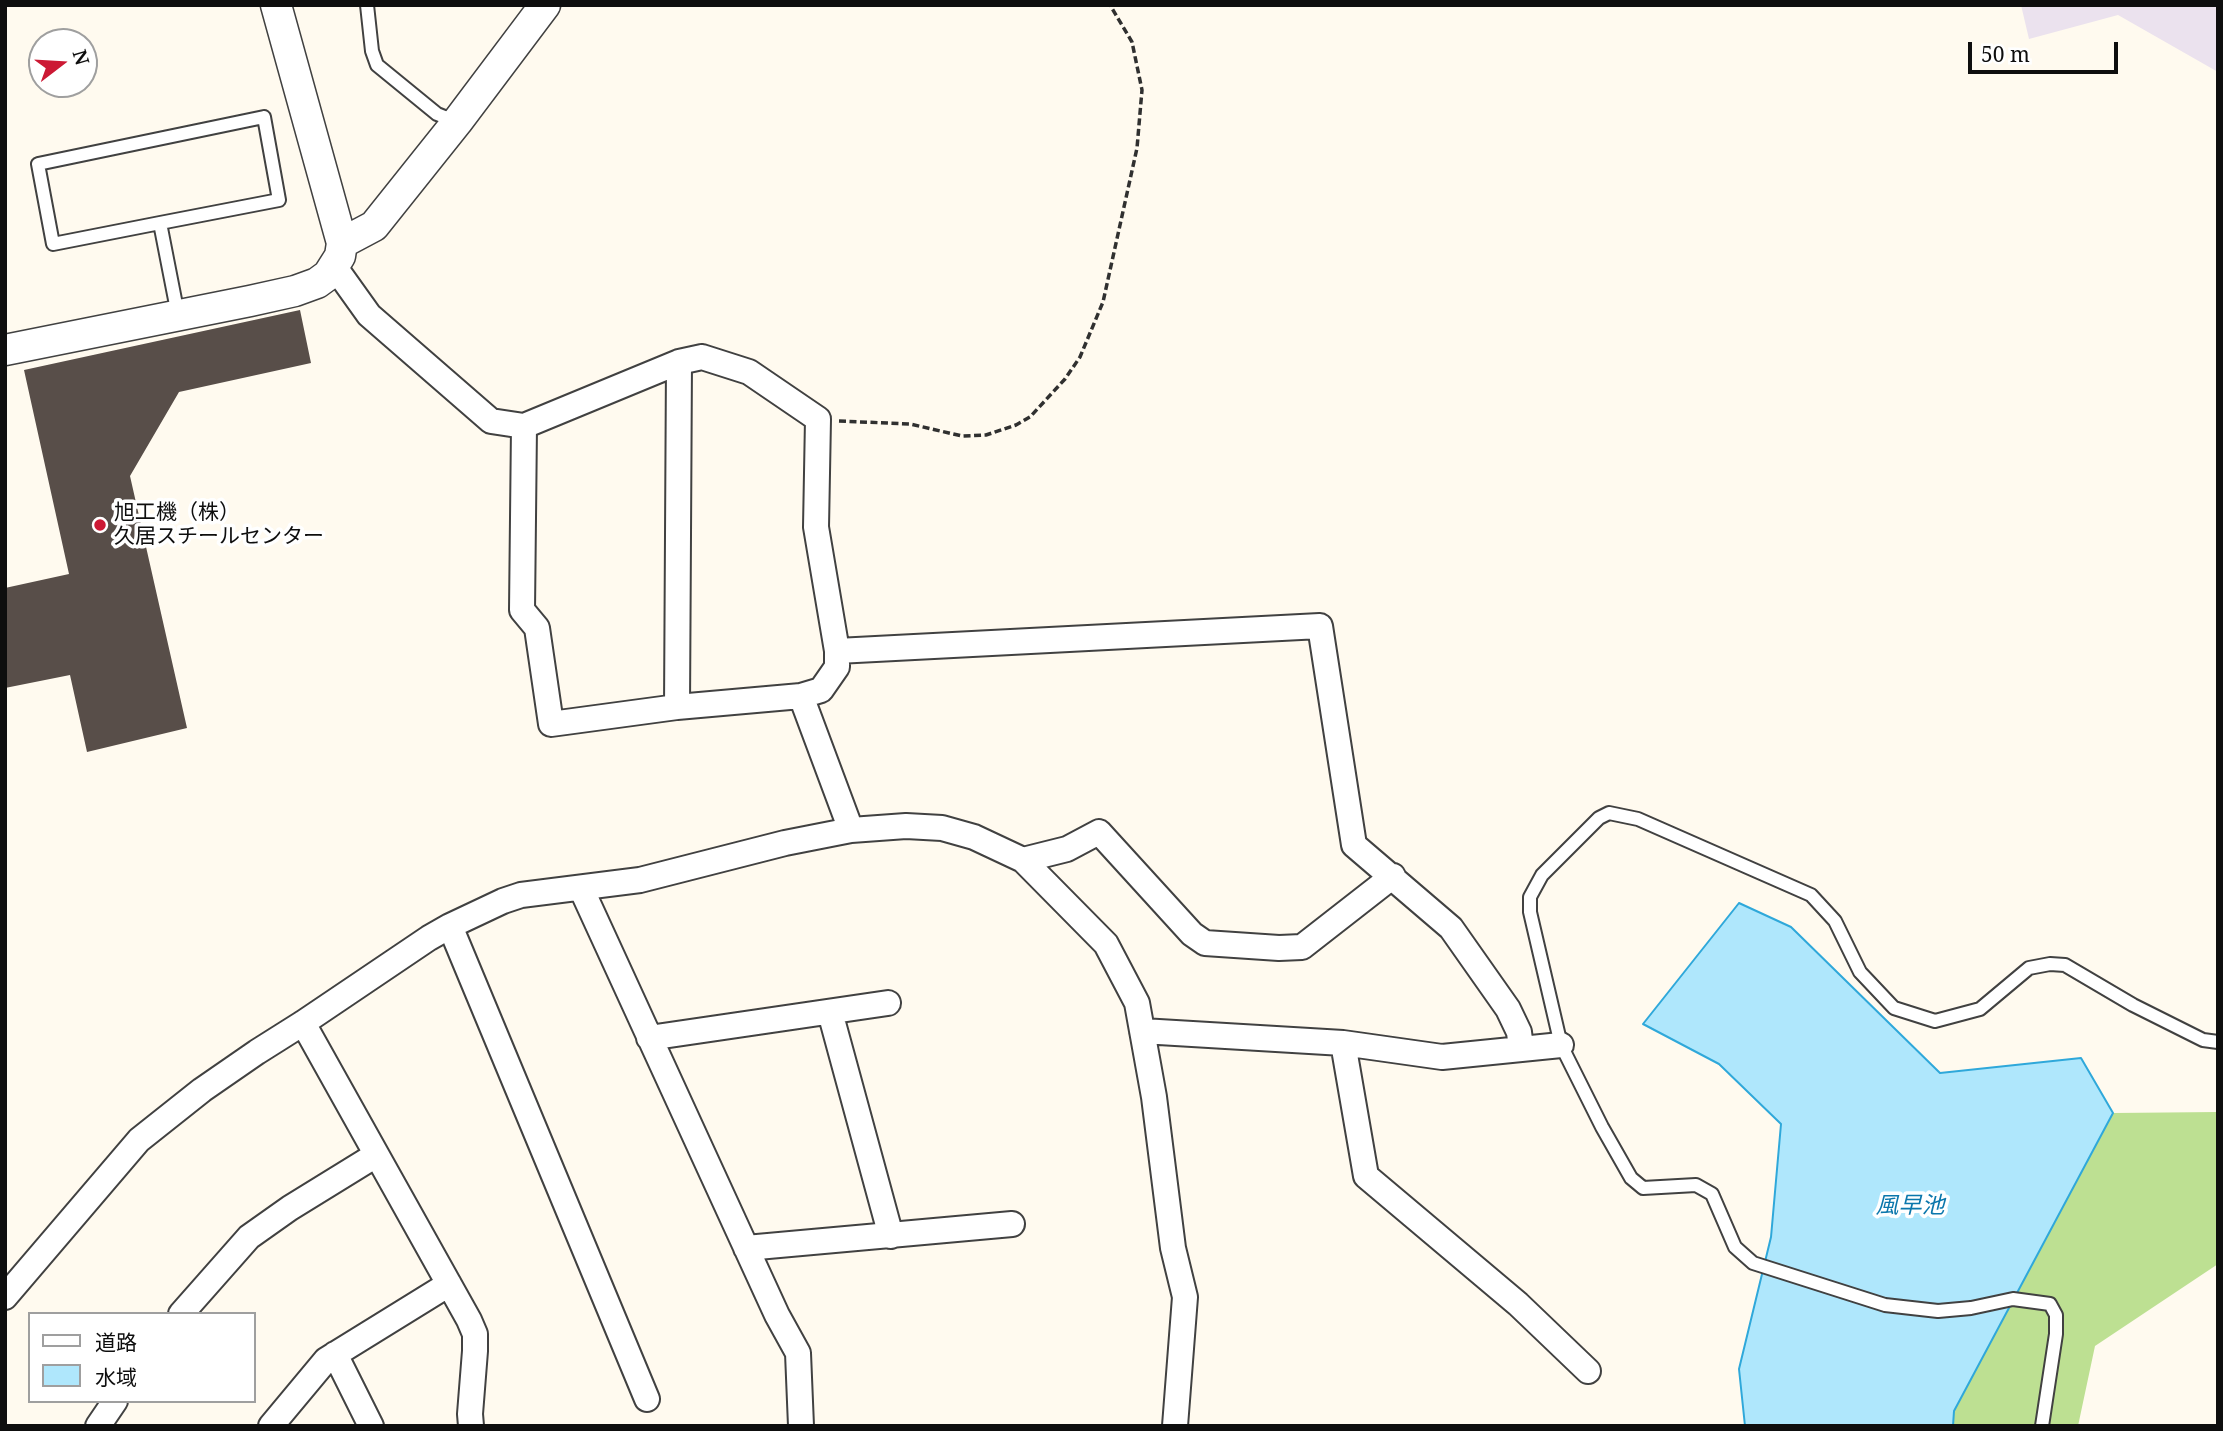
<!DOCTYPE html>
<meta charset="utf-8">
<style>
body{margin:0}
#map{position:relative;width:2223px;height:1431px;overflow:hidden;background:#fffaef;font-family:"Noto Serif","Noto Sans JP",serif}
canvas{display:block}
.frame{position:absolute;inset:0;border:7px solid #0e0e0e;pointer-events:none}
.legend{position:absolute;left:28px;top:1312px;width:228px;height:91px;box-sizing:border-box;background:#fff;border:2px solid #9f9f9f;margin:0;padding:9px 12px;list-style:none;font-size:21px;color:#0e0e0e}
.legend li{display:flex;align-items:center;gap:14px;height:35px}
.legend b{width:35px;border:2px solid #9f9f9f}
.north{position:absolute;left:28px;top:28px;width:70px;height:70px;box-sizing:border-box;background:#fff;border:2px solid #9f9f9f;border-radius:50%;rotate:73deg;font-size:19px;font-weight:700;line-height:28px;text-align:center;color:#0e0e0e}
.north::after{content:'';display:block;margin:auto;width:24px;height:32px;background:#cc1934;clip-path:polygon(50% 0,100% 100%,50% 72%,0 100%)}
.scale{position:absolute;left:1968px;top:42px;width:150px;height:32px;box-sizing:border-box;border:4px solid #0e0e0e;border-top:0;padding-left:9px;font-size:21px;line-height:24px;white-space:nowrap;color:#0e0e0e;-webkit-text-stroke:5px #fff;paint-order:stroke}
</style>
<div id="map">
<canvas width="2223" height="1431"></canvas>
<div class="frame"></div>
<ul class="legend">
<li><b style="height:9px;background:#fff"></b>道路</li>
<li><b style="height:19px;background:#afe7fc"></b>水域</li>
</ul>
<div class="north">N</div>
<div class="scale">50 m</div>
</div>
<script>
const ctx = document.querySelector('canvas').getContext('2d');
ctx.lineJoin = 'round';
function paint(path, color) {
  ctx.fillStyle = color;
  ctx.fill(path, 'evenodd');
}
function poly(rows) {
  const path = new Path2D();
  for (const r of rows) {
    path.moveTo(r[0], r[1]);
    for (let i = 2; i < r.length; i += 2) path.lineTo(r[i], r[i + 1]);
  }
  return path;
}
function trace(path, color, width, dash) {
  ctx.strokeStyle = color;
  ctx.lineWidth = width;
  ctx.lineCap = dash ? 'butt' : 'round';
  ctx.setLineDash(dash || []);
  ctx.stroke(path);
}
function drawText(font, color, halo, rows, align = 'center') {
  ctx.font = font + ' "Noto Serif","Noto Sans JP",serif';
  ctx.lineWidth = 7;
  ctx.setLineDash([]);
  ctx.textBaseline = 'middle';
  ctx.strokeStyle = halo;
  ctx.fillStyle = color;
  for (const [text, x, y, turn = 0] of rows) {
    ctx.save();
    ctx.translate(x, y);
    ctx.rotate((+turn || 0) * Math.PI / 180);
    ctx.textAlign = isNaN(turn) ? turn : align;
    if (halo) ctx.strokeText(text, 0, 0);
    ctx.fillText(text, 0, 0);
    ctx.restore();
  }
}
paint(poly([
 [2021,5,2218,5,2218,72,2118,15,2029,39]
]), '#ebe2ee');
paint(poly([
 [2218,1112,2218,1264,2095,1346,2078,1426,1953,1426,1954,1411,2113,1113]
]), '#bde092');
const water = poly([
 [1739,903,1791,927,1940,1073,2081,1058,2113,1113,1954,1411,1953,1426,1745,1426,1739,1369,1771,1237,1781,1124,1719,1064,1643,1024,1739,903]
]);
paint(water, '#afe7fc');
trace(water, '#2fa8da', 2);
paint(poly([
 [300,310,311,363,179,392,130,476,187,728,87,752,70,675,5,688,5,588,69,574,24,370]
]), '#584e49');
const service = poly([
 [367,5,372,51,377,65,437,114,457,122],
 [160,223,279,200,264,117,38,164,53,244,160,223,178,315],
 [2042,1426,2056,1334,2056,1315,2050,1304,2013,1299,1971,1308,1938,1311,1885,1305,1753,1263,1735,1247,1712,1194,1696,1185,1643,1188,1631,1178,1602,1127,1561,1045,1530,912,1530,897,1542,875,1599,818,1609,813,1638,819,1811,895,1835,921,1860,972,1894,1008,1935,1021,1980,1009,2029,968,2050,964,2065,965,2133,1005,2203,1040,2218,1042]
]);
const minor = poly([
 [334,266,369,315,491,421,524,426],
 [702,357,749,372,818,419,816,527,837,651,837,667,821,690,801,696,677,707,551,724,537,628,522,610,524,426,679,362,702,357],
 [837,651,1320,626,1354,845,1451,928,1508,1009,1519,1032,1521,1049],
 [801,696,851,830],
 [677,707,679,362],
 [1023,860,1067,849,1099,832,1192,934,1205,943,1279,948,1302,947,1393,876],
 [581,888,777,1315,798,1353,801,1426],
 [450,926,647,1399],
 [830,1012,891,1236],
 [303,1023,469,1320,475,1334,475,1351,470,1414,471,1426],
 [1142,1031,1343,1043,1442,1057,1561,1045],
 [649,1038,888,1003],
 [1343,1043,1366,1176,1518,1304,1588,1371],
 [746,1248,1012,1224],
 [5,1297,139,1140,202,1090,257,1052,303,1023,429,938,450,926,503,901,521,895,640,880,785,843,851,830,906,826,942,828,974,837,1023,860,1106,944,1137,1003,1154,1097,1173,1248,1185,1297,1175,1426],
 [181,1314,249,1237,290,1208,376,1155],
 [335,1354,371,1426],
 [98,1426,115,1401],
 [271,1426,326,1360,449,1284]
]);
const tertiary = poly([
 [342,243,374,226,457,122,545,5],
 [5,350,250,301,295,291,317,283,328,275,340,256,342,243,276,5]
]);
trace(service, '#414141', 16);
trace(minor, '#414141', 28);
trace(tertiary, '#414141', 33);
trace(poly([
 [839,421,910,424,962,436,986,435,1016,425,1030,417,1065,379,1080,357,1103,302,1137,148,1142,90,1132,42,1110,5]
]), '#303030', 3.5, [7, 3.5]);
trace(service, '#fff', 12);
trace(minor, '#fff', 24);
trace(tertiary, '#fff', 30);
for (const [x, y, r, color] of [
 [100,525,7,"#cc1934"]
]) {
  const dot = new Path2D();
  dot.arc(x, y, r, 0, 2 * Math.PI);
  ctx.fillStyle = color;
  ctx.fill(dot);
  trace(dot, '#fff', 2.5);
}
drawText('21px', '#0e0e0e', '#fff', [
 ["旭工機（株）",114,513],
 ["久居スチールセンター",114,537]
], 'left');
drawText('italic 23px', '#0b77ac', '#fff', [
 ["風早池",1910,1206]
]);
</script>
